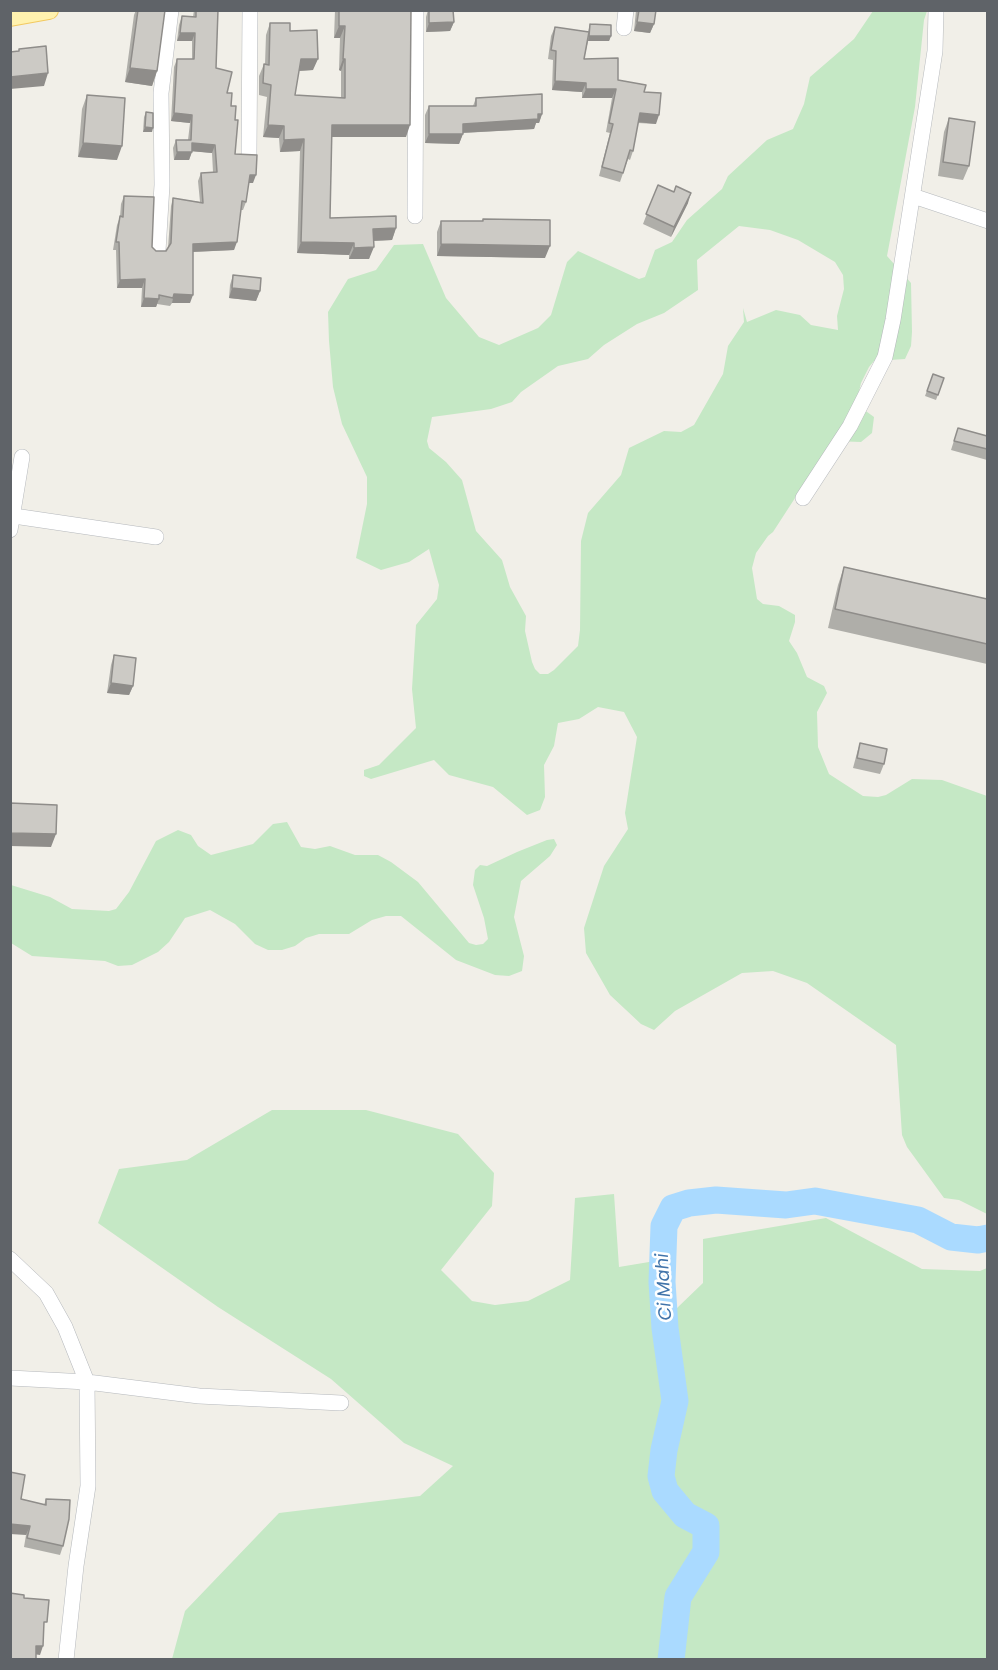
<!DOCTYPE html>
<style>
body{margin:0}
#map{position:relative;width:998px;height:1670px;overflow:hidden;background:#f1efe8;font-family:Poppins,sans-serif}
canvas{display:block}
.frame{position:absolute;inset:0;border:12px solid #5f6368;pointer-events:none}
</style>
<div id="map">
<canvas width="998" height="1670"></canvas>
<div class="frame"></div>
</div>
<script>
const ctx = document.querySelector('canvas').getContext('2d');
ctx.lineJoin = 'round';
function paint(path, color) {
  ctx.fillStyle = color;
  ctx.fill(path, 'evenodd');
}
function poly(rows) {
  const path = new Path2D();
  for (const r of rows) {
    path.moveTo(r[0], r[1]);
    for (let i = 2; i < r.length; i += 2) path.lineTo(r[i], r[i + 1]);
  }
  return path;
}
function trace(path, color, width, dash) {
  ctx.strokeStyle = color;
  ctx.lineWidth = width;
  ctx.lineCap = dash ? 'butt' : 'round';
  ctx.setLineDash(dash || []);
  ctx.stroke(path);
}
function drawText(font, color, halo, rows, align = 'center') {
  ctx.font = font + ' Poppins,sans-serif';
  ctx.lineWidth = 5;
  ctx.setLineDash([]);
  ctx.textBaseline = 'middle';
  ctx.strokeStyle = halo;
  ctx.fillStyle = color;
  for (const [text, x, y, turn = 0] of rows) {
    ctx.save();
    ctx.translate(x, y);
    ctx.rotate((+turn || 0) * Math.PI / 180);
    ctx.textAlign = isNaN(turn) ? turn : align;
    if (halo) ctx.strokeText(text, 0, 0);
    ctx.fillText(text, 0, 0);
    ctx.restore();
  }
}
paint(poly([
 [873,11,927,11,924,20,915,107,887,256,911,283,912,332,911,346,905,359,874,361,869,367,861,383,858,396,863,409,874,417,872,433,861,442,832,441,773,532,768,536,756,553,752,568,757,599,763,604,779,606,795,615,795,622,789,641,797,653,807,677,824,686,827,693,817,712,818,747,829,774,863,796,878,797,886,795,912,779,942,780,987,796,987,1214,959,1200,944,1198,907,1147,902,1135,896,1045,807,983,773,971,742,973,675,1011,654,1030,641,1024,610,995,586,953,584,928,604,866,628,829,625,813,637,737,624,712,598,707,579,719,558,723,554,746,544,765,545,797,540,810,527,815,493,787,449,775,434,760,371,779,364,776,364,770,379,765,416,728,412,689,416,625,437,599,439,585,429,549,409,562,381,570,356,558,367,504,367,477,342,424,333,387,329,341,328,312,348,279,376,270,394,245,423,244,446,298,479,337,499,345,538,328,551,315,567,262,578,251,639,279,645,277,655,250,672,242,687,220,722,189,728,176,767,140,793,129,804,104,810,77,854,39],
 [739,226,770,230,798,240,835,262,843,275,844,289,837,316,838,330,811,325,800,315,776,310,747,322,743,308,744,322,728,346,723,374,694,425,681,432,664,431,629,448,621,475,588,513,581,541,580,630,578,646,554,670,548,674,540,674,535,669,532,662,525,631,526,616,510,587,502,560,476,531,462,480,446,462,429,448,427,441,432,417,491,409,512,402,521,392,558,366,588,359,604,345,637,324,664,313,698,290,697,260],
 [287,822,301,847,315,849,330,846,355,855,378,855,391,862,418,882,469,943,476,945,483,944,488,939,484,918,473,885,475,870,480,865,487,866,517,852,547,840,554,839,557,845,550,856,521,881,514,917,524,956,522,971,509,976,495,975,456,960,401,916,386,916,372,920,349,934,319,934,306,938,295,946,282,950,268,950,255,944,235,924,210,910,185,918,169,942,158,952,132,965,118,966,105,961,32,956,11,943,11,885,50,897,72,909,109,911,116,909,129,892,156,841,178,830,191,835,198,846,211,855,253,844,273,824],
 [272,1110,366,1110,458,1134,494,1173,492,1206,441,1270,472,1301,495,1305,528,1301,570,1280,575,1198,614,1194,619,1267,655,1261,677,1308,703,1283,703,1239,826,1218,922,1269,980,1271,987,1268,987,1659,172,1659,185,1611,279,1513,420,1496,453,1466,404,1443,331,1379,218,1307,98,1223,119,1169,187,1160]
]), '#c5e8c5');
trace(poly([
 [671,1660,678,1597,706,1552,706,1526,685,1515,665,1491,661,1476,664,1450,675,1401,665,1328,662,1282,664,1226,673,1208,689,1203,716,1200,786,1205,815,1201,918,1220,951,1237,978,1240,988,1238]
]), '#aadaff', 27);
const minor = poly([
 [624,28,626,10],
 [249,154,250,10],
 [913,196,988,221],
 [415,216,416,10],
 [158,251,162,185,161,93,171,10],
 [803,498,850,426,885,357,893,320,935,51,936,10],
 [14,516,156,537],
 [10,530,22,457],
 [10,1259,46,1293,65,1327,87,1382,88,1486,76,1566,66,1660],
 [10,1378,87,1382,199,1396,341,1403]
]);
const major = poly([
 [10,17,49,10]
]);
trace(minor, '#b5b8bc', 16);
trace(major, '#f2c960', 20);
trace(minor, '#fff', 15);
trace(major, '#fff2af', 18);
paint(poly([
 [136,10,165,10,157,71,152,86,125,82,134,15],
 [194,10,218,10,216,68,227,93,235,120,235,154,253,183,248,183,246,202,243,210,241,210,234,250,193,252,190,303,172,303,170,306,157,304,156,307,141,307,142,288,117,288,116,250,113,250,117,225,120,217,121,204,124,196,152,247,156,251,166,251,168,248,171,206,173,198,200,202,198,181,201,173,213,172,212,153,192,151,189,160,174,160,173,148,176,140,188,140,190,123,171,121,174,67,177,59,192,59,192,41,177,41,179,25,182,16,193,17],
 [335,10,411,10,406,137,332,137,330,218,396,228,392,240,374,241,369,259,349,259,349,255,297,253,300,151,280,152,279,138,263,137,267,97,259,95,259,76,264,64,265,64,266,35,270,23,290,31,313,70,299,71,295,95,341,98,341,71,339,70,340,38,334,38],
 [428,10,453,10,454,22,450,31,426,32,426,17],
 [636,10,656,10,654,24,650,33,634,31],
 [590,24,611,36,609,41,588,41,584,59,618,80,644,92,656,124,638,123,633,151,630,160,628,159,620,182,599,176,610,133,606,132,612,98,582,98,582,92,552,90,553,60,548,59,551,36,555,27,588,32],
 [87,95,117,160,78,157,82,109],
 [476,98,542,114,539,123,536,123,534,129,463,133,459,144,425,143,425,115,429,106,473,106],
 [146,112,152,132,143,132,144,117],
 [949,118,969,166,963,180,938,176,944,132],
 [658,185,688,203,671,237,643,224],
 [483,219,545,258,437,256,437,232,441,221,482,221],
 [233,275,260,291,256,301,229,298,230,285],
 [933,374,944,378,936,400,925,396],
 [958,428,987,436,987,460,951,450],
 [844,567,987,599,987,664,828,628,838,585],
 [114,655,133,686,129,695,107,693,111,665],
 [860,743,884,764,880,774,853,768,857,753],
 [21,1499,44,1505,46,1499,63,1546,60,1555,24,1547,26,1535]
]), '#afaea9');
paint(poly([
 [454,22,450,31,426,32,429,23],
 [637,22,654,24,650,33,634,31],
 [339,26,345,26,340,38,334,38],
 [180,33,195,33,192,41,177,41],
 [589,36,611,36,609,41,588,41],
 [301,59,318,59,313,70,297,71],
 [343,59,345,59,341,71,339,70],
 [130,68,157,71,152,86,125,82],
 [48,73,44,86,10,89,10,77],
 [555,81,586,83,582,92,552,90],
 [586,89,616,89,612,98,582,98],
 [174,113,192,115,190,123,171,121],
 [640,113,659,115,656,124,637,122],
 [538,114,542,114,539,123,536,123,534,129,459,133,463,124],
 [268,125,284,126,279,138,263,137],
 [332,125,410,125,406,137,328,137],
 [145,127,153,128,152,132,143,132],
 [429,134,463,134,459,144,425,143],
 [304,139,300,151,280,152,284,140],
 [83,143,122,146,117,160,78,157],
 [192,143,215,145,212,153,189,151],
 [177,152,192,152,189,160,174,160],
 [250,175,256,175,253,183,247,183],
 [691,193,688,203,671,237,674,227],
 [396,228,392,240,369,241,373,229],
 [237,242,234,250,190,252,193,244],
 [301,242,354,243,349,255,297,253],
 [441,244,550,246,545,258,437,256],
 [374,247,369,259,349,259,354,248],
 [145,279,142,288,117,288,120,280],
 [232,288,260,291,256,301,229,298],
 [174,294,193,295,190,303,172,303],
 [144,298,159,299,156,307,141,307],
 [111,683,133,686,129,695,107,693],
 [10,833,56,834,51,847,10,846],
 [10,1524,30,1526,26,1535,10,1534],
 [36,1646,43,1646,40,1655,33,1654]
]), '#8f8d8a');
const building = poly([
 [138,10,165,10,157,71,130,68,138,10],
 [196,10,218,10,216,68,232,72,227,93,232,93,231,106,236,106,235,120,238,120,235,154,257,155,256,175,250,175,246,202,242,201,237,242,193,244,193,295,174,294,173,298,159,295,159,299,144,298,145,279,120,280,119,242,116,242,120,216,123,217,124,196,154,197,152,247,156,251,166,251,171,243,173,198,203,203,201,173,217,172,215,145,192,143,192,152,177,152,176,140,191,140,192,115,174,113,177,59,194,59,195,33,180,33,182,16,196,17,196,10],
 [339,10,411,10,410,125,332,125,330,218,396,216,396,228,373,229,374,247,354,248,354,243,301,242,304,139,284,140,284,126,268,125,271,85,263,83,264,64,269,65,270,23,290,23,290,31,317,30,318,59,301,59,295,95,345,98,345,59,343,59,345,26,339,26,339,10],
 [429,10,453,10,454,22,429,23,429,10],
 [639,10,656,10,654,24,637,22,639,10],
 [590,24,611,25,611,36,589,36,590,24],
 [555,27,589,32,584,59,618,58,618,80,646,85,644,92,661,93,659,115,640,113,633,151,630,150,623,173,602,167,613,124,609,123,616,89,586,89,586,83,555,81,556,51,551,50,555,27],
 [46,46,48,73,10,77,10,52,19,51,19,49,46,46],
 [542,94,542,114,538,114,538,119,463,124,463,134,429,134,429,106,476,106,476,98,542,94],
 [87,95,125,98,122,146,83,143,87,95],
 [146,112,153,113,153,128,145,127,146,112],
 [949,118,975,122,969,166,943,162,949,118],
 [658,185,674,192,676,186,691,193,674,227,646,214,658,185],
 [483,219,550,220,550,246,441,244,441,221,483,221,483,219],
 [233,275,261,278,260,291,232,288,233,275],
 [933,374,944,378,938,395,927,391,933,374],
 [958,428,987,436,987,449,954,441,958,428],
 [844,567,987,599,987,644,835,609,844,567],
 [114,655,136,658,133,686,111,683,114,655],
 [860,743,887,749,884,764,857,758,860,743],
 [10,803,57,805,56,834,10,833,10,803],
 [10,1472,25,1475,21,1499,46,1505,46,1499,70,1500,69,1519,63,1546,27,1538,30,1526,10,1524,10,1472],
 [10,1593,24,1595,24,1598,49,1600,47,1622,44,1622,43,1646,36,1646,36,1659,10,1659,10,1593]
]);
paint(building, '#cccac5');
trace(building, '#8f8d8a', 1.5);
drawText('italic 18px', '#4174aa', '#fff', [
 ["Ci Mahi",665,1287,-93]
]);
</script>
